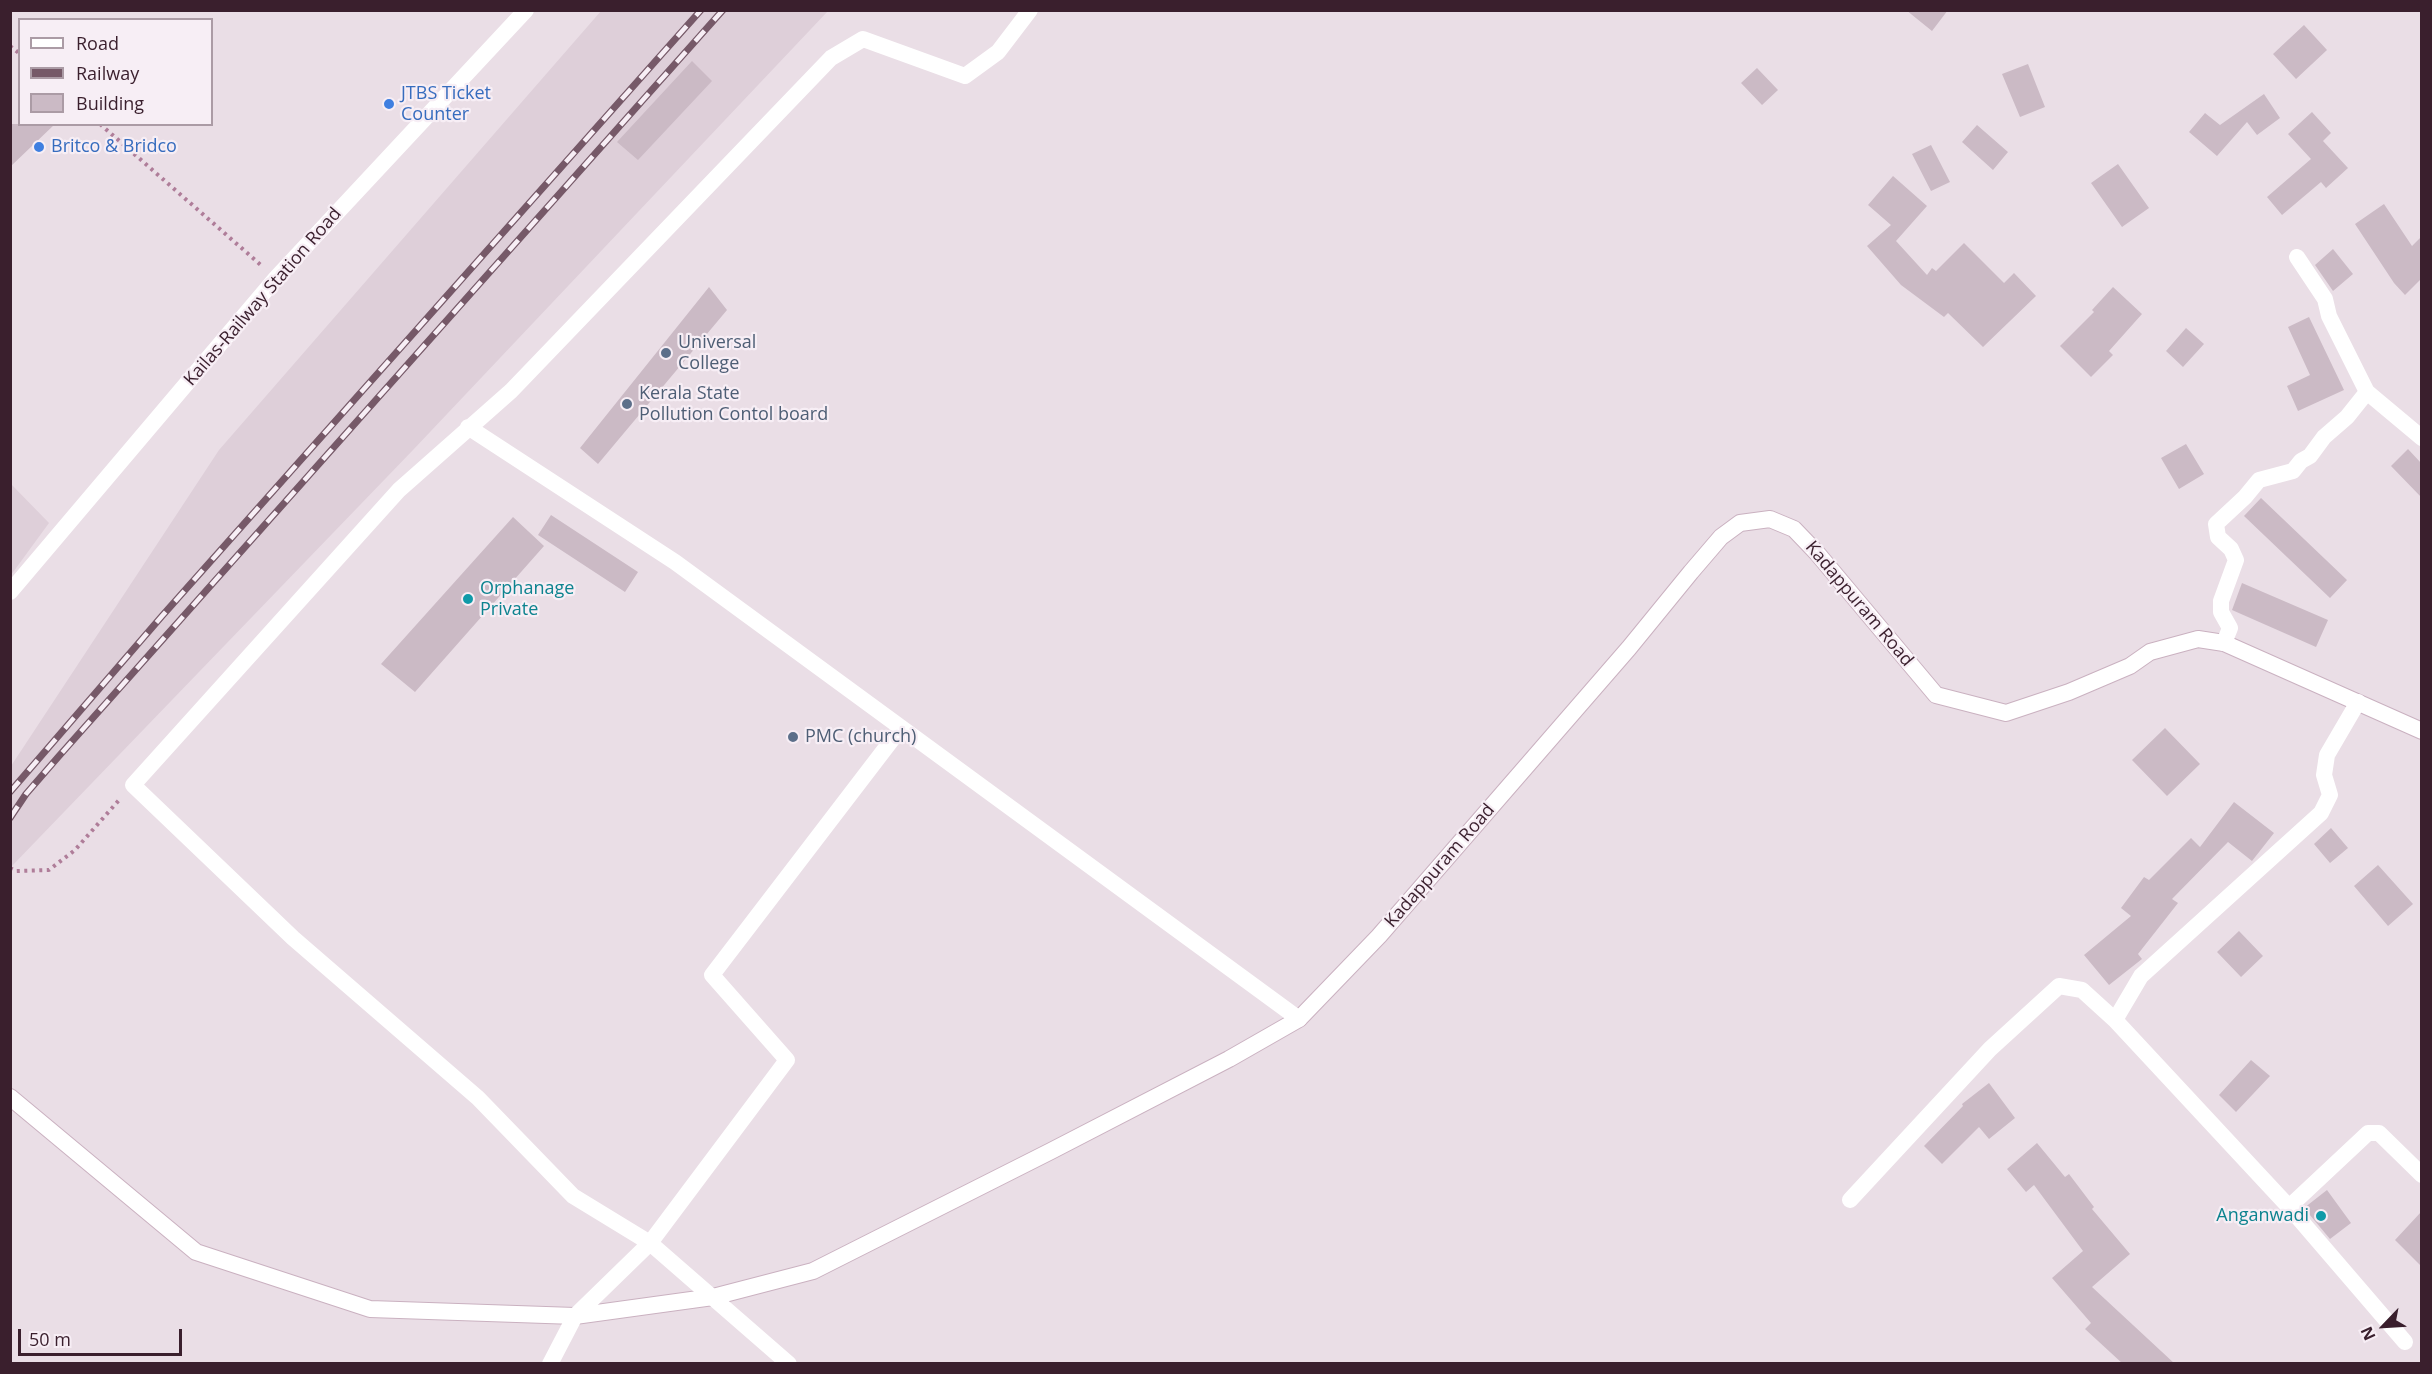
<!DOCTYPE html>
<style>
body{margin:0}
#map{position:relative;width:2432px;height:1374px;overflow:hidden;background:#eadee6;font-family:"Open Sans",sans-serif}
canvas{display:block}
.frame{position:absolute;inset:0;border:12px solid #3a1f2d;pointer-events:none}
.legend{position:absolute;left:18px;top:18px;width:195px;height:108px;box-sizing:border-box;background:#f7eef5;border:2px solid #ab9ba5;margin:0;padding:8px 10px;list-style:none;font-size:18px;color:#3a1f2d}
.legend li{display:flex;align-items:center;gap:12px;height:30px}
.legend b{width:30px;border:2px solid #ab9ba5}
.north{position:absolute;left:2354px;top:1296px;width:60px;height:60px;-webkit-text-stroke:4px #f7eef5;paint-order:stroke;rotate:245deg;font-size:16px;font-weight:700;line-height:24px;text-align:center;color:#3a1f2d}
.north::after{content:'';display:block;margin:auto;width:21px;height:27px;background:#3a1f2d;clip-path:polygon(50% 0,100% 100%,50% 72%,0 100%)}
.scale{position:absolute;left:18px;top:1329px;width:164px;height:27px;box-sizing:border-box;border:3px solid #3a1f2d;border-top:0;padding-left:8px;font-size:18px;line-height:21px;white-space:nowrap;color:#3a1f2d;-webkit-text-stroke:4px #f7eef5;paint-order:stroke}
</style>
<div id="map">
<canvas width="2432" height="1374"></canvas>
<div class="frame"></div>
<ul class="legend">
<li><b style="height:8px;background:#fff"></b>Road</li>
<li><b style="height:8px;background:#765968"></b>Railway</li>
<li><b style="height:16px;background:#cbbac5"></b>Building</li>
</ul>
<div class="north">N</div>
<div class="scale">50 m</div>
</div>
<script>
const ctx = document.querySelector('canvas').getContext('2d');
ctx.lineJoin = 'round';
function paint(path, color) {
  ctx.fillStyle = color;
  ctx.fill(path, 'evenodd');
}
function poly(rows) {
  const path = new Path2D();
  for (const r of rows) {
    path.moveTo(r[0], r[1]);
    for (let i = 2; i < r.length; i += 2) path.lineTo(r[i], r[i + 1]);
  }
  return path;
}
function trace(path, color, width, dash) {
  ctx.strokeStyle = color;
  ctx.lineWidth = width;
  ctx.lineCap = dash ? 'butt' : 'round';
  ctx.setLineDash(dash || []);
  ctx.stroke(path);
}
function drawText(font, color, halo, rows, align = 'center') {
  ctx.font = font + ' "Open Sans",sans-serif';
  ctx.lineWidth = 4.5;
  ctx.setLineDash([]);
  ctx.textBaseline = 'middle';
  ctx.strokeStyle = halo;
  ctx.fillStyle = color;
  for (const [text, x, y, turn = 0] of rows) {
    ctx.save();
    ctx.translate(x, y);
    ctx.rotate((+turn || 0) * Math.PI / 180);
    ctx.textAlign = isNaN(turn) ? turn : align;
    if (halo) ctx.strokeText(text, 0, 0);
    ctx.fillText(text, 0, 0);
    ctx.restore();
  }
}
paint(poly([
 [601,11,828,11,413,450,11,867,11,766,219,450],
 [11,484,49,523,11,575]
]), '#decfd9');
paint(poly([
 [1906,10,1948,10,1932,31],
 [2304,25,2327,50,2296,79,2273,54],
 [692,61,712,81,638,160,617,142],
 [2028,64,2045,107,2020,117,2002,74],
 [1757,68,1778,90,1762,105,1741,83],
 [2264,94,2280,118,2257,135,2247,122,2217,156,2189,132,2205,113,2220,125],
 [2312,112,2331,133,2323,141,2348,168,2326,188,2321,182,2282,215,2267,197,2311,159,2288,134],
 [10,124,55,124,10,167],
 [1977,125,2008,152,1993,170,1962,142],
 [1931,145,1950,182,1931,191,1912,154],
 [2118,164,2149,208,2122,227,2091,183],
 [1893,176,1927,206,1896,241,1927,275,1932,268,1936,271,1964,243,2004,283,2014,273,2036,296,1983,347,1948,313,1944,317,1901,285,1867,246,1891,225,1868,205],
 [2384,204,2412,246,2421,237,2421,279,2405,295,2394,283,2355,224],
 [2333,249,2353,274,2333,291,2315,265],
 [709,287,727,310,598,464,580,448],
 [2113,287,2142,314,2109,351,2113,355,2091,377,2060,346,2094,312,2092,310],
 [2309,317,2344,390,2298,411,2287,386,2310,375,2288,327],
 [2186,328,2204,344,2183,367,2166,351],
 [2186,444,2204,474,2179,489,2161,458],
 [2408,449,2421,463,2421,497,2391,466],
 [2261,498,2347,580,2330,598,2244,516],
 [551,515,638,572,625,592,538,535],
 [513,517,544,546,415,692,381,664],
 [2242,583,2328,620,2316,647,2232,610],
 [2165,728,2200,764,2167,796,2132,760],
 [2234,802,2274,833,2252,861,2228,842,2172,899,2178,903,2138,954,2142,959,2109,985,2084,955,2131,916,2121,908,2144,877,2149,880,2191,838,2200,847],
 [2331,828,2348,848,2330,863,2314,844],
 [2378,865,2413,904,2388,926,2354,886],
 [2239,931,2263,956,2241,977,2217,952],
 [2251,1060,2270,1076,2236,1112,2219,1095],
 [1989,1083,2015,1118,1989,1139,1979,1127,1942,1164,1924,1146,1963,1106,1962,1104],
 [2037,1143,2065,1177,2069,1174,2094,1207,2092,1209,2130,1254,2092,1287,2175,1364,2123,1364,2085,1329,2091,1323,2052,1278,2083,1251,2034,1185,2026,1192,2007,1169],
 [2327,1190,2351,1223,2330,1239,2304,1208],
 [2421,1212,2421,1266,2395,1240]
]), '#cbbac5');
const secondary = poly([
 [10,1097,196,1252,370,1309,575,1316,713,1297,813,1271,1051,1151,1229,1059,1299,1019,1379,936,1629,648,1691,572,1721,537,1740,523,1770,519,1794,529,1817,553,1936,695,2006,713,2069,692,2130,666,2150,652,2198,639,2224,643,2422,731]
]);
trace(secondary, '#cab1c0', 18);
trace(poly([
 [10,46,20,54],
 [100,124,262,266],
 [10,868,16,871,49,870,75,850,120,799]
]), '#af7d99', 4, [3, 4.5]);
trace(poly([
 [2367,392,2422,438],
 [468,427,675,562,1299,1019],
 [2224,643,2230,628,2221,612,2221,601,2236,560,2231,549,2218,537,2216,524,2245,497,2259,480,2293,471,2301,461,2310,456,2324,437,2347,417,2367,392,2329,316,2325,299,2297,257],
 [2358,702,2327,755,2324,775,2330,795,2321,813,2141,976,2115,1020,2289,1207,2368,1133,2379,1133,2422,1175],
 [1850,1200,1990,1049,2059,986,2082,990,2115,1020],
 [2289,1207,2405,1342],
 [550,1364,575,1316,650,1243,787,1060,712,975,901,728],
 [789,1364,650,1243,573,1196,478,1098,293,938,133,785,399,490,511,391,831,58,863,39,965,76,998,52,1030,10]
]), '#fff', 16);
trace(poly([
 [10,592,276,278,526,10]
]), '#fff', 16);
trace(secondary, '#fff', 16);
const rail = poly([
 [10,792,162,616,701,10],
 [10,818,26,794,59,756,723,10]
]);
trace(rail, '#765968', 7);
trace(rail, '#f7eef5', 4.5, [14]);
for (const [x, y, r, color] of [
 [389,104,6,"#3f7fe0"],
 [39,147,6,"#3f7fe0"],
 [666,353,6,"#5c6f8a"],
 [627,404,6,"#5c6f8a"],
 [468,599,6,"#0f9aa8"],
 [793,737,6,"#5c6f8a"],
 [2321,1216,6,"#0f9aa8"]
]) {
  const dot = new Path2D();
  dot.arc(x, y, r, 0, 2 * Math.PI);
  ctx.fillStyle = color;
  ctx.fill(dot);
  trace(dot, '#f7eef5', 2);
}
drawText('18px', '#366cbe', '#f7eef5', [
 ["JTBS Ticket",401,94],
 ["Counter",401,115],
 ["Britco & Bridco",51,147]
], 'left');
drawText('18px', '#3a1f2d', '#f7eef5', [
 ["Kailas-Railway Station Road",263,297,-49],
 ["Kadappuram Road",1859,604,50],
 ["Kadappuram Road",1440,866,-49]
]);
drawText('18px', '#4e5e75', '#f7eef5', [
 ["Universal",678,343],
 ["College",678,364],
 ["Kerala State",639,394],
 ["Pollution Contol board",639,415],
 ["PMC (church)",805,737]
], 'left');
drawText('18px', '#0d838f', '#f7eef5', [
 ["Orphanage",480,589],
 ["Private",480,610],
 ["Anganwadi",2309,1216,"right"]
], 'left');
</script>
